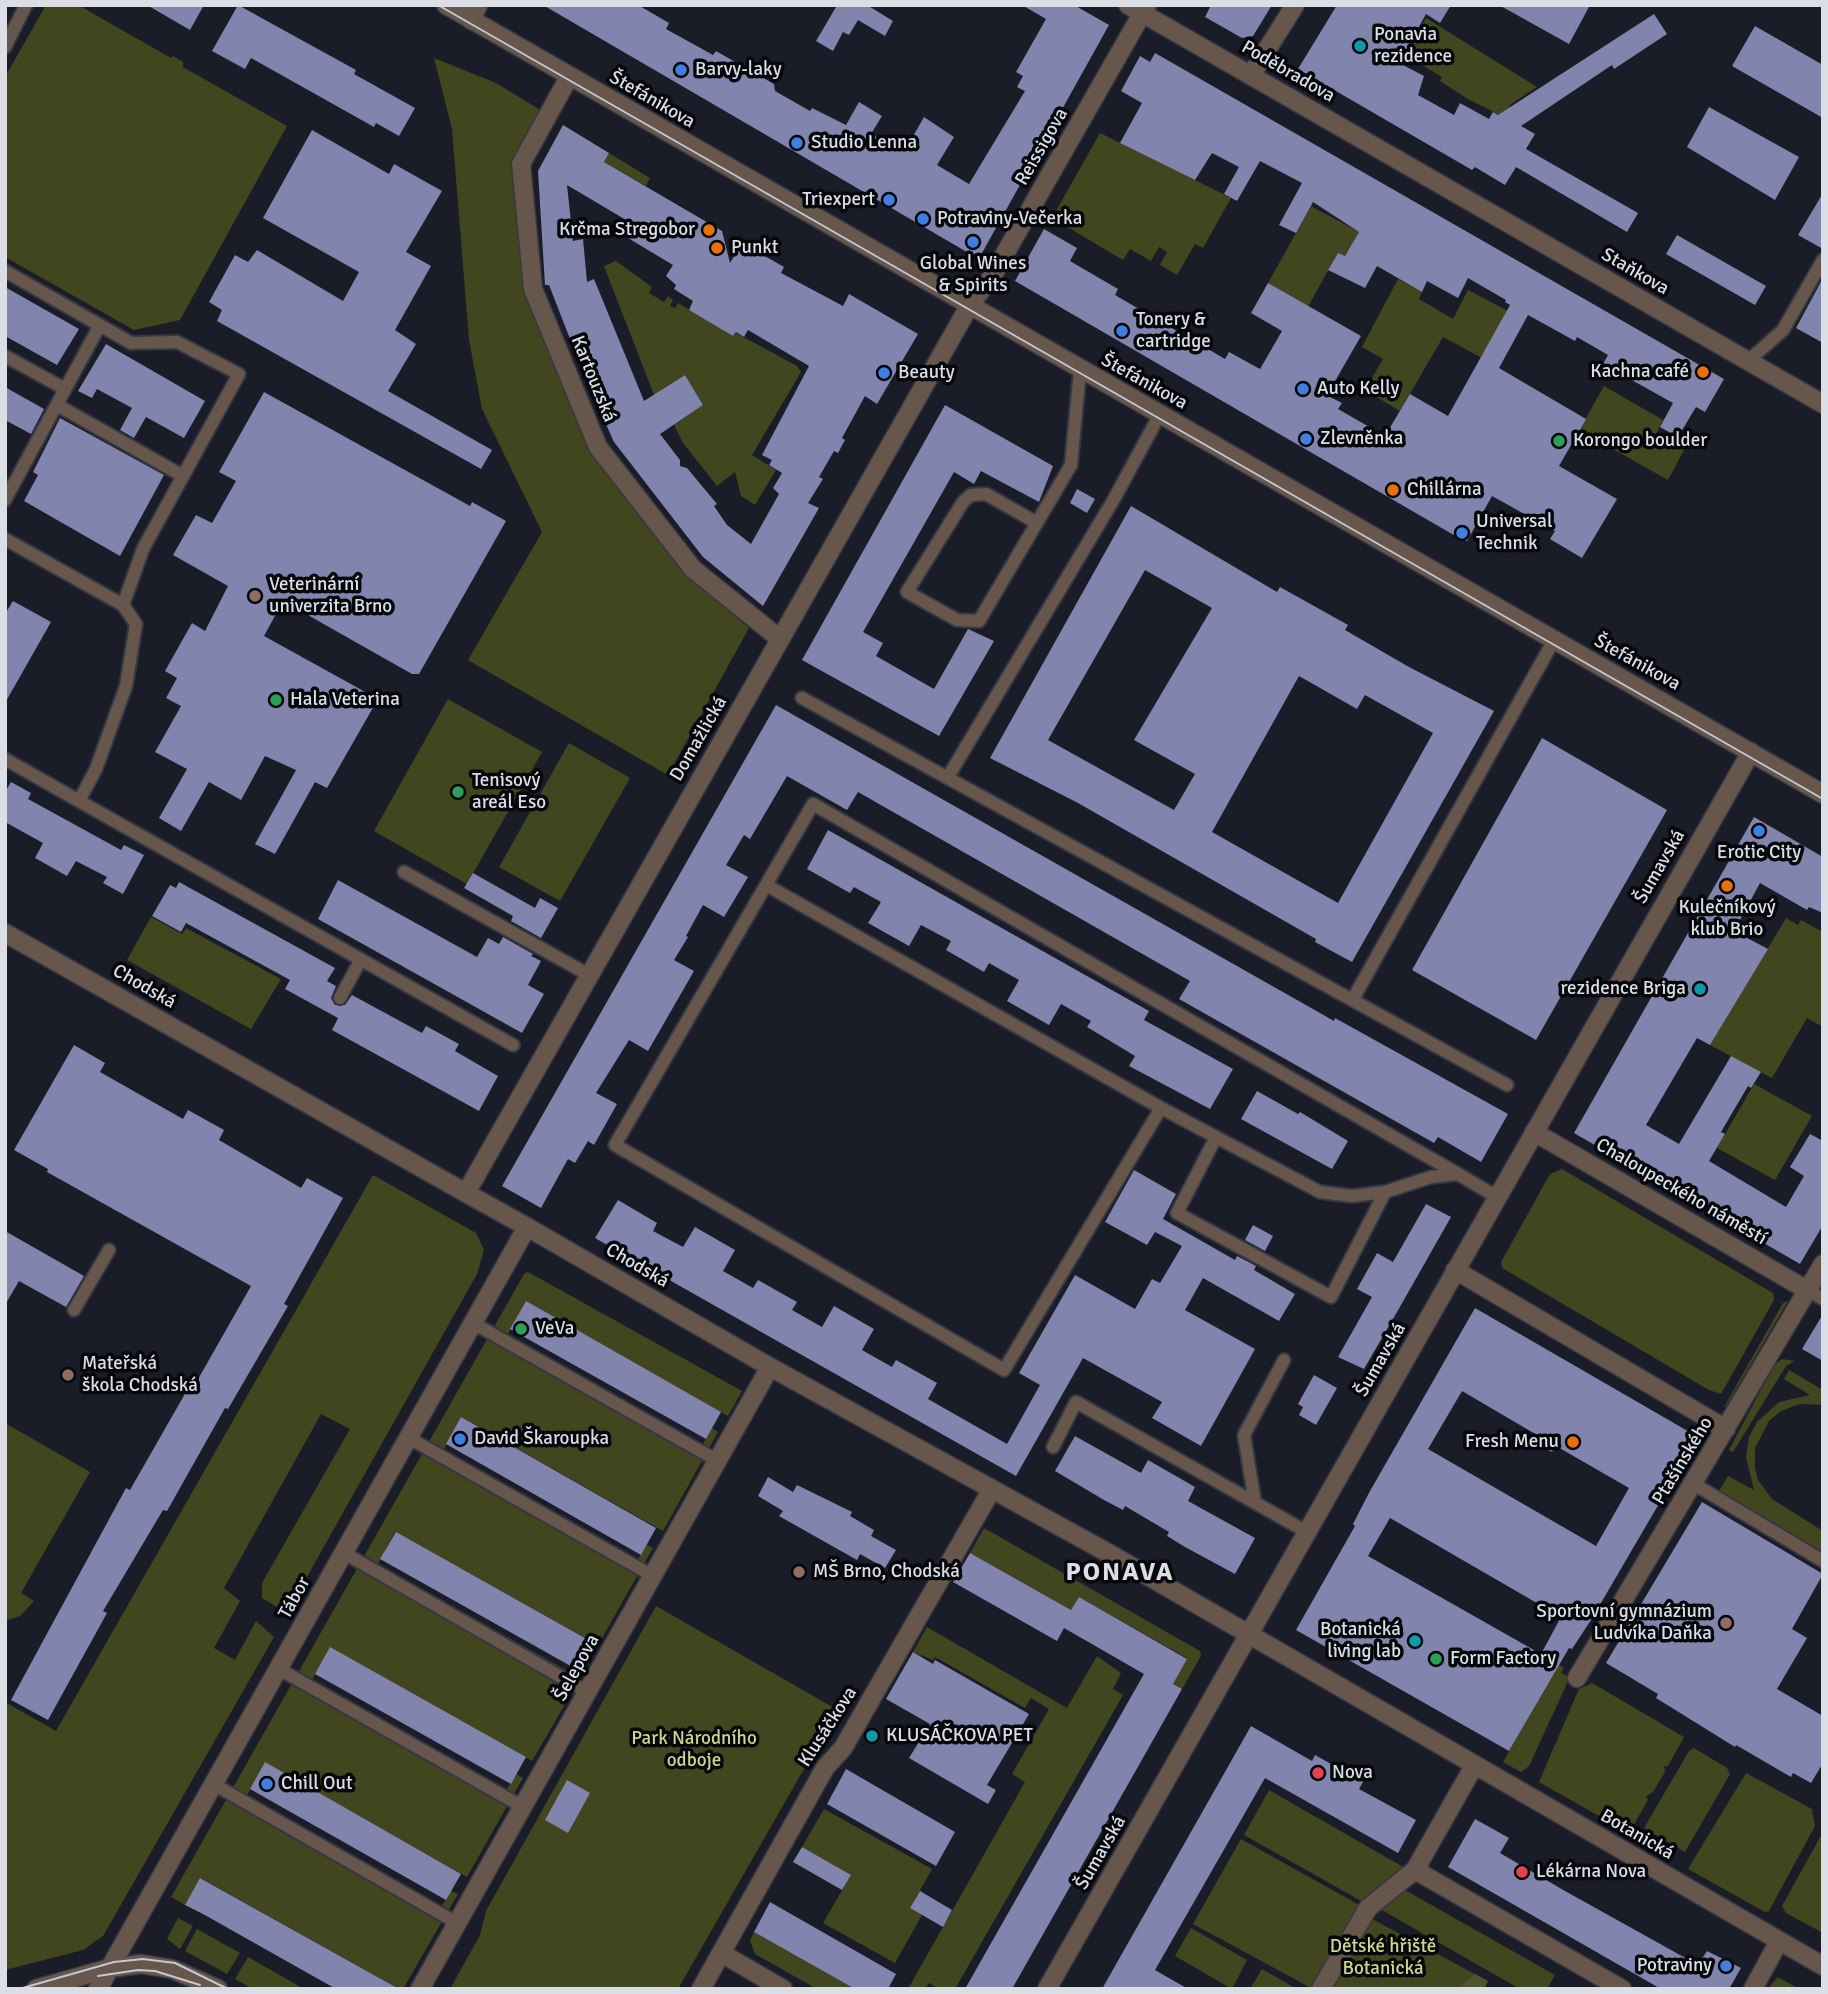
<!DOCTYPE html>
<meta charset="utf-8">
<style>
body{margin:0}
#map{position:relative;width:1828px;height:1994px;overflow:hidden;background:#1a1d27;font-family:Signika,sans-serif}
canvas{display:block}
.frame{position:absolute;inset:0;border:7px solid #dbdee5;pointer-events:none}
</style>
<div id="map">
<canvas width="1828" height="1994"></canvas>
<div class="frame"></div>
</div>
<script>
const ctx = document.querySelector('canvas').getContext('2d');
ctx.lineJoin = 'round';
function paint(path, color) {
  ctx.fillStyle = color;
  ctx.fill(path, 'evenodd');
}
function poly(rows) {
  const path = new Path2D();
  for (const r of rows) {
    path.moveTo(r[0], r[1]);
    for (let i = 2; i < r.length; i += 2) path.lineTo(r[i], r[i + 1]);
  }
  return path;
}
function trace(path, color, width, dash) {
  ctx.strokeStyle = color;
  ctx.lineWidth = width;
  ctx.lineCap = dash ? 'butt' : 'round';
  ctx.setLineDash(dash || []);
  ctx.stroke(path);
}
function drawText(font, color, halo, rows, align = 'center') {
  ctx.font = font + ' Signika,sans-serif';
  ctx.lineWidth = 7;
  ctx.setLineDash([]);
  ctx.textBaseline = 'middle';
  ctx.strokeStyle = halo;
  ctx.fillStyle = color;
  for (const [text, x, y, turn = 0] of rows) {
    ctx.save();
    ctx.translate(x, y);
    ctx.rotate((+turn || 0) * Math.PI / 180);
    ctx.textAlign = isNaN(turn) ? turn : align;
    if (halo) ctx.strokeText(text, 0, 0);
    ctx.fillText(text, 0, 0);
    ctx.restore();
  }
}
paint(poly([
 [46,5,78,5,171,58,173,56,183,62,183,67,287,126,180,320,134,330,5,257,5,77],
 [1426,18,1537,87,1511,104,1504,117,1468,99,1440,81,1442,77,1404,54],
 [434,58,496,83,542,111,513,162,525,294,590,447,685,574,749,628,668,775,468,660,542,532,482,409,469,340,452,129],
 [1100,133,1231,198,1203,248,1195,244,1177,275,1160,265,1167,252,1159,247,1151,261,1130,249,1123,260,1052,218],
 [609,153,650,178,646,186,604,162],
 [1311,206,1359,232,1345,256,1337,254,1308,307,1268,283],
 [616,261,652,287,649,293,664,302,668,296,673,300,670,306,675,308,678,303,733,336,736,333,797,366,801,372,752,455,776,470,755,505,741,496,735,472,717,486,683,443,674,425,703,405,685,375,654,395,604,266],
 [1398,279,1422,292,1419,299,1453,319,1468,290,1508,311,1482,358,1443,337,1400,411,1365,390,1383,359,1362,347],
 [1604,386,1663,420,1656,434,1684,450,1668,480,1579,430],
 [448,699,542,752,467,884,374,831],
 [569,743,630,778,560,901,499,867],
 [151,917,182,934,186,928,281,979,251,1029,127,960],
 [1786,918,1798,925,1801,920,1823,932,1823,1027,1807,1018,1772,1078,1710,1045],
 [1754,1084,1812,1116,1775,1180,1717,1148],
 [1562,1169,1773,1293,1774,1300,1721,1394,1709,1390,1502,1268,1501,1262,1550,1174],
 [373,1175,476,1233,484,1250,477,1274,289,1609,277,1607,262,1598,262,1583,350,1429,321,1414,224,1588,240,1601,214,1648,235,1660,256,1621,274,1637,103,1936,83,1950,5,1970,5,1702,56,1731],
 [528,1272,742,1391,728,1416,525,1302,508,1334,703,1444,712,1428,718,1432,663,1531,461,1417,444,1449,638,1559,647,1545,653,1548,598,1645,395,1532,378,1564,573,1674,582,1659,589,1663,532,1761,330,1648,312,1680,507,1789,516,1774,523,1778,467,1877,265,1763,247,1795,442,1906,451,1891,458,1894,403,1989,399,1989,201,1878,185,1905,171,1897,524,1274],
 [1788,1301,1726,1406,1724,1407,1783,1303],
 [1782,1359,1795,1361,1786,1366,1733,1452,1729,1450,1774,1365],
 [1789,1370,1823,1390,1823,1405,1800,1404,1781,1411,1769,1421,1755,1448,1755,1468,1758,1480,1772,1499,1823,1531,1823,1552,1719,1491,1728,1476,1754,1490,1746,1458,1749,1437,1757,1422,1779,1402,1810,1395,1784,1379],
 [5,1423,90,1472,21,1593,34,1601,20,1616,8,1620,5,1619],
 [984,1528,1200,1651,1201,1656,1182,1689,1173,1684,1187,1658,1079,1597,1071,1610,970,1553],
 [656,1606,843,1713,830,1736,824,1734,678,1989,450,1989,480,1935,486,1911],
 [927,1627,1067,1708,1097,1656,1121,1673,1113,1689,1123,1695,955,1989,939,1989,929,1983,925,1989,908,1989,1025,1782,1012,1774,1049,1709,1031,1698,1025,1708,935,1657,933,1660,913,1652],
 [1559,1665,1564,1668,1561,1673,1570,1677,1529,1766,1521,1772,1503,1762],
 [1592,1683,1684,1737,1668,1766,1664,1766,1665,1772,1653,1792,1646,1796,1648,1800,1629,1833,1539,1782,1579,1689],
 [1694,1748,1727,1768,1730,1774,1685,1852,1644,1828,1689,1751],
 [1746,1773,1812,1809,1815,1826,1769,1911,1765,1912,1688,1869],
 [1269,1790,1405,1868,1363,1902,1244,1835],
 [824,1809,932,1869,910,1908,922,1915,895,1963,823,1923,851,1875,802,1847],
 [1823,1832,1823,1933,1786,1913,1782,1906],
 [1241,1839,1361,1906,1313,1989,1193,1924],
 [1405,1890,1555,1975,1547,1989,1520,1989,1380,1909,1381,1902],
 [178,1918,193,1926,180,1949,167,1939],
 [1374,1920,1488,1981,1484,1989,1330,1989,1370,1921],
 [1191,1928,1247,1960,1232,1989,1175,1956],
 [197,1929,240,1953,227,1974,185,1951],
 [754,1932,855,1989,817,1989,755,1954,750,1941],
 [248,1957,304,1989,253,1989,235,1979],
 [1262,1969,1297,1989,1250,1989],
 [1778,1977,1799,1989,1767,1989]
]), '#42461e');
paint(poly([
 [1475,1974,1488,1981,1484,1989,1450,1989,1461,1986]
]), '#50552d');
paint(poly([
 [147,5,204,5,190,30],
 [238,5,356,70,354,74,415,108,399,136,376,123,374,127,251,58,245,69,212,51],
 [543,5,638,5,669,23,666,29,713,55,716,51,774,84,775,91,810,111,812,108,846,125,859,102,882,116,871,134,904,152,924,117,954,137,937,165,969,184,1025,91,1017,87,1023,76,1016,72,1046,19,1022,5,1074,5,1109,25,982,253,972,255],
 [832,5,867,5,893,21,885,36,858,20,849,35,843,32,833,51,816,41,836,7],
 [1211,5,1272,5,1253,36,1242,38,1205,17],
 [1337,5,1451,5,1440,23,1426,14,1399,63,1424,76,1418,95,1454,115,1460,103,1489,119,1493,112,1498,115,1654,14,1667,34,1614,69,1612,65,1521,126,1535,134,1526,149,1638,213,1627,232,1516,167,1505,185,1475,167,1472,170,1298,69],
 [1499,5,1590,5,1569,44],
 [1755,26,1823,65,1823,118,1732,66],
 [1155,53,1724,379,1705,412,1696,407,1678,437,1660,427,1673,403,1603,364,1608,355,1577,337,1575,341,1528,315,1499,368,1586,419,1559,466,1617,499,1582,558,1550,539,1555,531,1492,496,1467,541,1452,534,1015,281,1044,229,1077,248,1070,261,1118,289,1115,295,1225,359,1229,352,1260,369,1282,331,1251,313,1268,283,1361,336,1331,388,1334,390,1330,397,1342,403,1338,409,1385,436,1410,394,1448,416,1510,305,1505,302,1506,300,1468,278,1458,298,1427,281,1422,292,1377,266,1365,288,1328,270,1338,253,1345,256,1359,232,1313,202,1296,233,1279,225,1302,183,1260,161,1237,201,1224,194,1239,167,1212,153,1195,180,1120,143,1142,103,1121,91,1140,56,1150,62],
 [1709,107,1799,157,1775,200,1687,147],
 [563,125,609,153,604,162,722,231,730,263,742,243,784,267,781,273,843,306,849,294,918,334,877,404,865,396,842,438,845,440,838,453,834,451,819,477,823,479,808,503,819,508,763,606,703,557,614,442,586,380,549,285,545,285,538,171],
 [567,185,626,220,618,232,673,265,666,276,676,285,674,289,693,301,689,310,733,336,736,332,744,337,748,330,809,366,762,455,772,460,769,465,782,473,773,488,779,494,751,544,727,525,714,506,717,504,687,468,680,466,680,460,660,434,703,405,685,375,644,401,594,279,587,282,583,239,573,241],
 [312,130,389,174,394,164,442,191,406,252,431,266,395,330,416,344,388,391,492,450,481,469,217,321,222,310,209,302,235,255,248,262,257,250,343,301,359,272,263,218],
 [1823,193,1823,249,1798,235],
 [1677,235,1766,286,1755,305,1666,254],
 [1823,278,1823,343,1796,328],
 [5,287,79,329,57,365,5,336],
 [106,344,205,401,184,438,146,417,134,438,120,430,132,408,97,389,92,398,78,391],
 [5,387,44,409,31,434,5,420],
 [264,392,470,506,472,502,506,521,419,674,412,674,283,601,264,636,378,699,327,788,315,782,275,854,255,844,296,770,265,756,241,800,209,782,181,831,159,818,187,769,155,752,181,706,166,698,177,678,165,671,192,623,205,631,228,586,173,555,196,515,212,523,236,481,219,472],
 [945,405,1053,466,1039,502,981,471,974,484,954,472,863,632,883,643,876,656,934,689,968,629,994,641,939,736,802,660],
 [60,418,164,475,120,556,24,501,38,475,33,472],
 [1077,489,1095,499,1087,513,1070,503],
 [1131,506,1277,592,1280,587,1348,625,1345,630,1409,667,1494,711,1352,962,1315,942,1316,939,1078,803,990,758],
 [1145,570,1212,608,1134,740,1195,774,1174,810,1048,740],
 [1299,676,1357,709,1365,695,1433,733,1338,903,1212,832],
 [13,601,51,622,5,703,5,614],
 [776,705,1320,1013,1334,1021,1335,1018,1508,1114,1481,1162,1438,1137,1434,1143,1179,999,1190,981,858,792,847,810,787,776,750,839,744,835,726,865,748,877,724,917,703,905,686,936,688,937,674,960,694,971,648,1051,629,1040,596,1093,617,1104,594,1145,588,1141,575,1163,568,1159,541,1208,502,1186],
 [1542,738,1667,810,1536,1040,1412,970],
 [11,782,31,793,28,799,121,850,124,845,144,855,123,894,103,883,107,877,76,861,67,876,35,858,43,843,5,822,5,792],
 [1754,817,1823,857,1823,913,1809,907,1807,910,1760,883,1734,931,1768,949,1710,1045,1697,1038,1646,1125,1679,1144,1731,1056,1761,1072,1751,1088,1748,1086,1721,1132,1725,1134,1709,1161,1786,1207,1804,1176,1790,1167,1810,1134,1823,1141,1823,1225,1800,1264,1574,1133],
 [828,830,1149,1011,1144,1020,1233,1069,1210,1109,1129,1066,1135,1056,1087,1027,1091,1021,1061,1004,1049,1025,1007,1001,1019,980,989,963,984,972,946,950,951,941,921,925,909,946,868,923,881,902,854,887,850,893,807,869],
 [473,873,535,908,540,898,558,908,541,938,511,921,513,916,464,888],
 [338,880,477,957,488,938,499,944,503,937,533,954,531,956,541,961,528,985,544,994,522,1033,318,919],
 [179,882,335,968,327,981,336,986,331,998,335,1005,345,1005,352,995,422,1033,426,1026,459,1044,455,1051,498,1076,479,1111,332,1030,338,1018,285,989,290,980,186,923,181,932,152,916,170,885,176,888],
 [74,1045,105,1063,100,1072,183,1119,188,1110,224,1130,219,1140,279,1175,301,1188,307,1178,343,1198,284,1304,288,1306,228,1409,225,1408,167,1511,163,1510,103,1611,107,1613,48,1720,11,1700,126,1488,130,1490,190,1385,193,1388,251,1286,47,1172,48,1169,14,1150],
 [1257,1091,1298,1114,1300,1112,1348,1141,1332,1169,1241,1119],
 [1134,1170,1176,1194,1163,1219,1235,1260,1237,1256,1256,1266,1254,1270,1295,1294,1279,1321,1203,1278,1185,1310,1255,1349,1201,1446,1152,1418,1162,1402,1083,1358,1016,1476,595,1238,618,1200,657,1223,653,1231,683,1247,695,1227,735,1250,723,1271,753,1288,758,1280,797,1302,792,1310,822,1327,834,1306,874,1329,862,1350,892,1367,896,1360,937,1383,928,1399,1007,1444,1040,1385,1019,1373,1075,1275,1135,1309,1152,1279,1160,1283,1182,1246,1155,1232,1147,1245,1105,1222],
 [1426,1204,1451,1217,1397,1312,1364,1369,1338,1357,1372,1297,1357,1289,1377,1253,1393,1262],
 [1253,1225,1273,1236,1265,1251,1245,1240],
 [5,1231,84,1276,66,1307,19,1281,5,1305],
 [526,1301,721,1412,706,1439,510,1329],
 [1475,1308,1698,1437,1591,1620,1572,1649,1569,1648,1509,1751,1296,1630,1355,1526,1353,1524,1370,1491],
 [1462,1391,1537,1435,1534,1442,1552,1452,1556,1446,1629,1488,1596,1546,1428,1449],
 [1390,1518,1561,1617,1541,1654,1368,1556],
 [1823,1314,1823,1361,1802,1349],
 [1314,1375,1337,1388,1316,1425,1299,1415,1303,1407,1298,1404],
 [461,1417,656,1528,641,1555,446,1444],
 [1075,1436,1141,1473,1148,1460,1195,1487,1188,1501,1255,1538,1235,1574,1185,1547,1167,1536,1169,1532,1125,1506,1123,1510,1104,1500,1055,1471],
 [768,1477,793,1492,797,1485,852,1512,850,1516,874,1530,871,1536,896,1550,885,1568,860,1554,857,1560,779,1516,783,1511,758,1496],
 [1702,1502,1823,1574,1792,1629,1807,1638,1777,1689,1823,1716,1823,1763,1811,1783,1793,1773,1791,1777,1736,1745,1735,1747,1656,1698,1658,1694,1606,1663],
 [396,1532,592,1642,576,1669,380,1559],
 [970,1553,1071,1610,1079,1597,1187,1659,1173,1684,1182,1689,1012,1989,965,1989,1144,1674,1064,1628,1057,1641,953,1582],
 [330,1647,526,1757,511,1784,315,1674],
 [913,1652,933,1664,935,1660,1029,1714,987,1785,996,1790,988,1804,909,1758,930,1724,886,1699],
 [1251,1726,1312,1761,1315,1755,1363,1782,1359,1789,1416,1820,1398,1853,1265,1778,1155,1970,1188,1989,1102,1989],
 [265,1762,461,1874,446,1900,250,1789],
 [846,1769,955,1832,936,1866,827,1804],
 [567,1780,590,1793,568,1833,545,1820],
 [1475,1819,1509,1838,1500,1853,1565,1891,1698,1965,1707,1951,1741,1968,1729,1989,1661,1989,1448,1867],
 [802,1847,851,1875,842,1890,793,1862],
 [200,1878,399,1989,336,1989,203,1914,185,1905],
 [920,1891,952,1910,943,1927,910,1908],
 [770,1902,896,1974,888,1989,855,1989,754,1932]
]), '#8184ac');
const service = poly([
 [5,47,26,5],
 [5,271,131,343,177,342,239,374,143,549,123,605,5,539],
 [5,356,65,389],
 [1748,361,1783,330,1823,260],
 [57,405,183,476],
 [5,500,100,325],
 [1037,523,986,494,971,495,963,502,907,592,957,620,979,621,1071,465,1080,370],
 [123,605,136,624,126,686,96,769,79,801,513,1045],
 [802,698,1507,1085],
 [5,759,79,801],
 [948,777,1114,499,1160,414],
 [404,872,589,975],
 [766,885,813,804,1458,1174],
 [340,998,360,961],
 [1353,999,1554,640],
 [1161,1108,1004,1370,615,1145,766,885,1161,1108,1320,1192,1352,1196,1385,1192,1431,1177,1458,1174,1497,1197],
 [1216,1137,1177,1213,1331,1297,1385,1192],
 [1807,1290,1823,1299],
 [74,1310,109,1250],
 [473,1323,718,1461],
 [409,1438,653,1576],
 [1053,1447,1076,1402,1307,1532],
 [1694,1484,1823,1561],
 [1255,1503,1244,1435,1284,1360],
 [344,1553,587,1692],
 [279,1669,523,1807],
 [215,1785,457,1923]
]);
const minor = poly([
 [1128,5,1823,404],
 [471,20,478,5],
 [1251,75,1295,5],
 [569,77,521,164,533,289,598,447,693,569,780,639],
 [5,933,466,1193],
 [1534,1132,1807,1290],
 [527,1227,770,1367,1110,1554,1823,1966],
 [1455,1270,1726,1429],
 [1577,1678,1823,1264],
 [1474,1766,1415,1870,1622,1989],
 [721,1953,783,1989],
 [420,1989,770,1367],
 [701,1989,825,1768,843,1748,992,1489],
 [1047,1989,1751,752],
 [1321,1989,1368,1908,1415,1870],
 [1753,1989,1779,1941]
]);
const tertiary = poly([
 [446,5,1823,794],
 [36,1989,110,1968,141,1964,172,1969,218,1989],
 [98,1989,527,1227,466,1193,971,303,991,278,1147,5]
]);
trace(service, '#353842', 16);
trace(minor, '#353842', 21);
trace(tertiary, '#353842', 21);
trace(service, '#66564c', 12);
trace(minor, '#66564c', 18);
trace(tertiary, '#66564c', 18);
trace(poly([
 [438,5,1823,799],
 [98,1976,138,1970,155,1971,200,1985],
 [19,1989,114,1962,143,1959,175,1963,228,1989]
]), '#c5c8d0', 2);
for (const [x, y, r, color] of [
 [1360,46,7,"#0f9aa8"],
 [681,70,7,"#3f7fe0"],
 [797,143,7,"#3f7fe0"],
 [889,200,7,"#3f7fe0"],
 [923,219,7,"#3f7fe0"],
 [709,230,7,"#e8710a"],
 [973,242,7,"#3f7fe0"],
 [717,248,7,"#e8710a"],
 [1122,331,7,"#3f7fe0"],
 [1703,372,7,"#e8710a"],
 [884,373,7,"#3f7fe0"],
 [1303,389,7,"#3f7fe0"],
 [1306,439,7,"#3f7fe0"],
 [1559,441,7,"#2e9e5b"],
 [1393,490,7,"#e8710a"],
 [1462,533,7,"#3f7fe0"],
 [255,596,7,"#8d6e63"],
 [276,700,7,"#2e9e5b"],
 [458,792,7,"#2e9e5b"],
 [1759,831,7,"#3f7fe0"],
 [1727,886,7,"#e8710a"],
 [1700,989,7,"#0f9aa8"],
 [521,1329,7,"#2e9e5b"],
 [68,1375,7,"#8d6e63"],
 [460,1439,7,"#3f7fe0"],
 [1573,1442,7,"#e8710a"],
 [799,1572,7,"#8d6e63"],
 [1726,1623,7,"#8d6e63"],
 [1415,1641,7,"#0f9aa8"],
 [1436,1659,7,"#2e9e5b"],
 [872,1736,7,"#0f9aa8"],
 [1318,1773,7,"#e0444e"],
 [267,1784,7,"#3f7fe0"],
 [1522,1872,7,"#e0444e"],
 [1726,1966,7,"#3f7fe0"]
]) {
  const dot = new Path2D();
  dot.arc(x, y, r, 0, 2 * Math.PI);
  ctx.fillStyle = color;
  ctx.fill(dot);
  trace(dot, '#06080c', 2.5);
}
drawText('19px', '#dbdee5', '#06080c', [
 ["Ponavia",1374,35],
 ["rezidence",1374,57],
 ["Barvy-laky",695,70],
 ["Studio Lenna",811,143],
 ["Triexpert",875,200,"right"],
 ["Potraviny-Večerka",937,219],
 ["Krčma Stregobor",695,230,"right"],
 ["Punkt",731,248],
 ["Global Wines",973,264,"center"],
 ["& Spirits",973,286,"center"],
 ["Tonery &",1136,320],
 ["cartridge",1136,342],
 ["Kachna café",1689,372,"right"],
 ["Beauty",898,373],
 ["Auto Kelly",1317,389],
 ["Zlevněnka",1320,439],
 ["Korongo boulder",1573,441],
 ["Chillárna",1407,490],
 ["Universal",1476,522],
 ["Technik",1476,544],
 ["Veterinární",269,585],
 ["univerzita Brno",269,607],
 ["Hala Veterina",290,700],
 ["Tenisový",472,781],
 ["areál Eso",472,803],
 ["Erotic City",1759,853,"center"],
 ["Kulečníkový",1727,908,"center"],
 ["klub Brio",1727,930,"center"],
 ["rezidence Briga",1686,989,"right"],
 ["VeVa",535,1329],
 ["Mateřská",82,1364],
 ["škola Chodská",82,1386],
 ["David Škaroupka",474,1439],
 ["Fresh Menu",1559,1442,"right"],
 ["MŠ Brno, Chodská",813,1572],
 ["Sportovní gymnázium",1712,1612,"right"],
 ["Ludvíka Daňka",1712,1634,"right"],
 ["Botanická",1401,1630,"right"],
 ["living lab",1401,1652,"right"],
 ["Form Factory",1450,1659],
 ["KLUSÁČKOVA PET",886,1736],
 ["Nova",1332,1773],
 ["Chill Out",281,1784],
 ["Lékárna Nova",1536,1872],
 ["Potraviny",1712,1966,"right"]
], 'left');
drawText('19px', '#dbdee5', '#06080c', [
 ["Poděbradova",1288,72,30],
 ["Štefánikova",652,100,30],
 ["Reissigova",1042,147,-60],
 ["Staňkova",1635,272,30],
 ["Kartouzská",593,379,68],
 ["Štefánikova",1144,382,29],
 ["Štefánikova",1637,663,29],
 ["Domažlická",699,739,-60],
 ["Šumavská",1660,867,-60],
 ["Chodská",144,987,30],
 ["Chaloupeckého náměstí",1681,1192,30],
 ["Chodská",637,1266,30],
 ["Šumavská",1381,1360,-60],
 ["Ptašínského",1683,1461,-59],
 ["Tábor",295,1598,-61],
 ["Šelepova",577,1668,-61],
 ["Klusáčkova",828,1727,-57],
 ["Botanická",1637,1835,30],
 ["Šumavská",1101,1853,-60]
]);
drawText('19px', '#ced692', '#06080c', [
 ["Park Národního",694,1739],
 ["odboje",694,1761],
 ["Dětské hřiště",1383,1947],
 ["Botanická",1383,1969]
]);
ctx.letterSpacing = '2px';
drawText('bold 26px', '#dbdee5', '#06080c', [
 ["PONAVA",1120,1573]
]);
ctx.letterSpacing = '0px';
</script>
